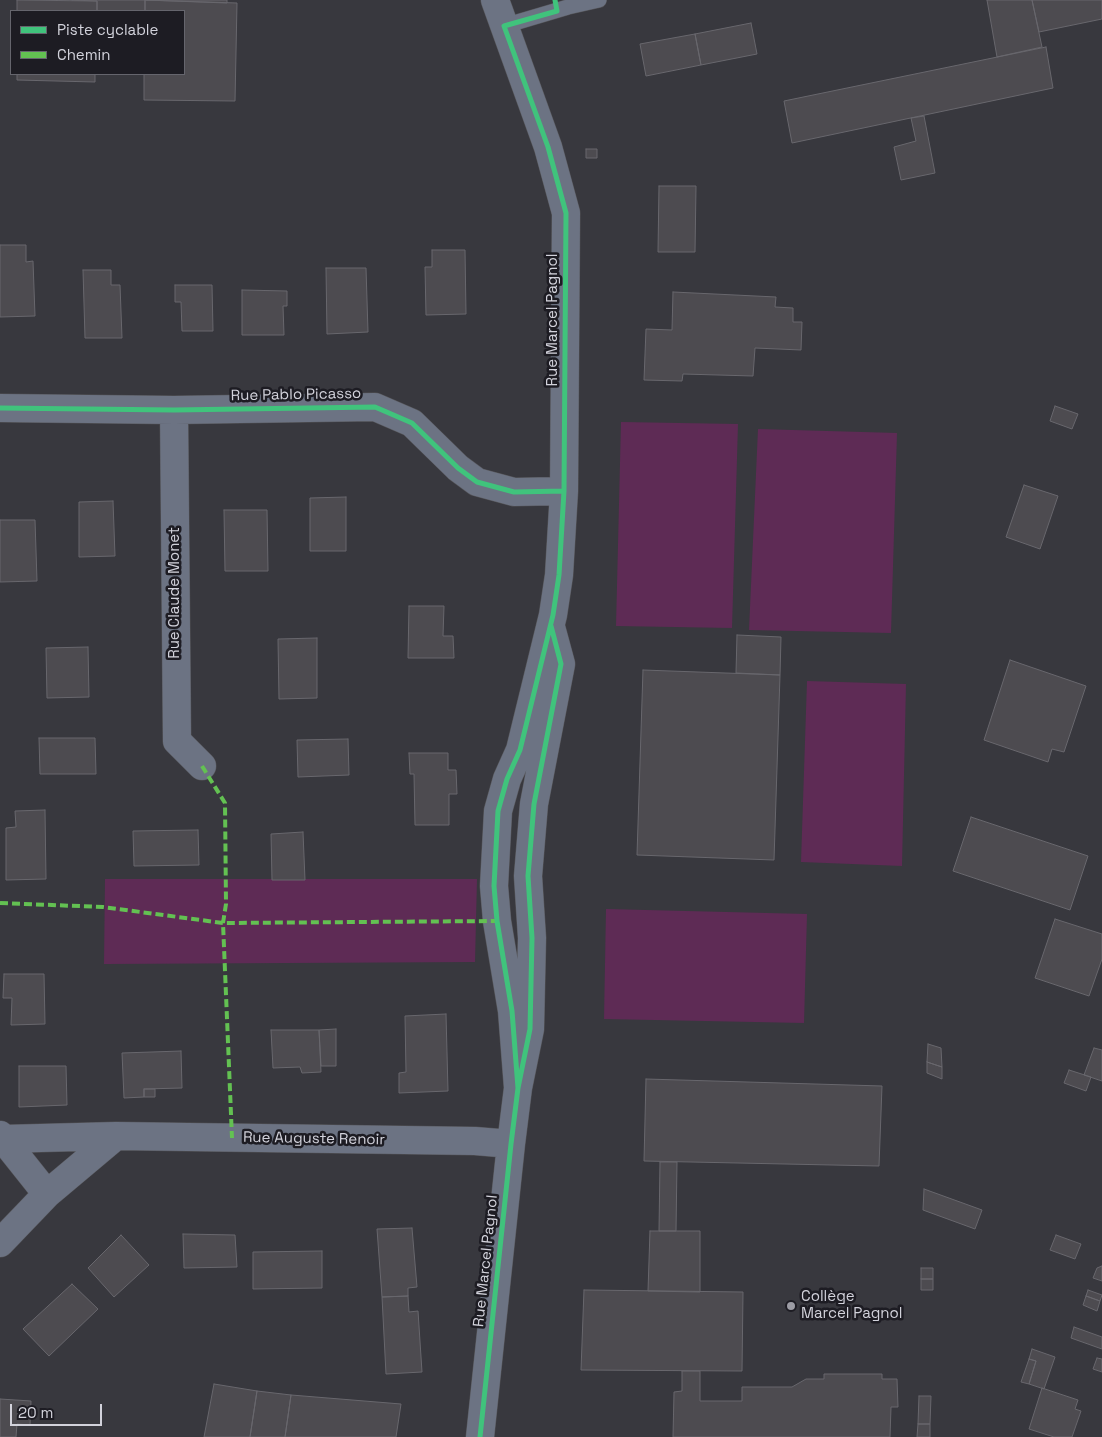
<!DOCTYPE html>
<meta charset="utf-8">
<style>
body{margin:0}
#map{position:relative;width:1102px;height:1437px;overflow:hidden;background:#38383e;font-family:"Space Grotesk",sans-serif}
canvas{display:block}
.legend{position:absolute;left:10px;top:10px;width:175px;height:65px;box-sizing:border-box;background:#1d1c23;border:1px solid #65656d;margin:0;padding:6px 9px;list-style:none;font-size:15px;color:#d2d2db}
.legend li{display:flex;align-items:center;gap:10px;height:25px}
.legend b{width:25px;border:1px solid #65656d}
.scale{position:absolute;left:10px;top:1404px;width:92px;height:22px;box-sizing:border-box;border:2px solid #d2d2db;border-top:0;padding-left:6px;font-size:15px;line-height:18px;white-space:nowrap;color:#d2d2db;-webkit-text-stroke:4px #1d1c23;paint-order:stroke}
</style>
<div id="map">
<canvas width="1102" height="1437"></canvas>
<ul class="legend">
<li><b style="height:6px;background:#40c37c"></b>Piste cyclable</li>
<li><b style="height:6px;background:#63c152"></b>Chemin</li>
</ul>
<div class="scale">20 m</div>
</div>
<script>
const ctx = document.querySelector('canvas').getContext('2d');
ctx.lineJoin = 'round';
function paint(path, color) {
  ctx.fillStyle = color;
  ctx.fill(path, 'evenodd');
}
function poly(rows) {
  const path = new Path2D();
  for (const r of rows) {
    path.moveTo(r[0], r[1]);
    for (let i = 2; i < r.length; i += 2) path.lineTo(r[i], r[i + 1]);
  }
  return path;
}
function trace(path, color, width, dash) {
  ctx.strokeStyle = color;
  ctx.lineWidth = width;
  ctx.lineCap = dash ? 'butt' : 'round';
  ctx.setLineDash(dash || []);
  ctx.stroke(path);
}
function drawText(font, color, halo, rows, align = 'center') {
  ctx.font = font + ' "Space Grotesk",sans-serif';
  ctx.lineWidth = 5;
  ctx.setLineDash([]);
  ctx.textBaseline = 'middle';
  ctx.strokeStyle = halo;
  ctx.fillStyle = color;
  for (const [text, x, y, turn = 0] of rows) {
    ctx.save();
    ctx.translate(x, y);
    ctx.rotate((+turn || 0) * Math.PI / 180);
    ctx.textAlign = isNaN(turn) ? turn : align;
    if (halo) ctx.strokeText(text, 0, 0);
    ctx.fillText(text, 0, 0);
    ctx.restore();
  }
}
paint(poly([
 [621,422,738,424,732,628,616,626],
 [758,429,897,433,891,633,749,630],
 [807,681,906,684,902,866,801,862],
 [105,879,477,879,475,962,104,964],
 [606,909,807,914,804,1023,604,1019]
]), '#5e2b55');
const building = poly([
 [17,0,97,1,97,11,17,11,17,0],
 [72,0,227,0,227,3,145,0,145,11,97,11,97,1,72,0],
 [145,0,237,3,235,101,144,100,144,74,184,74,184,11,145,11,145,0],
 [987,0,1032,0,1042,47,997,57,987,0],
 [1032,0,1102,0,1102,19,1039,32,1032,0],
 [751,23,757,54,701,65,695,34,751,23],
 [695,34,701,65,646,76,640,44,695,34],
 [1046,47,1053,88,792,143,784,101,1046,47],
 [17,74,95,74,95,82,17,80,17,74],
 [924,116,935,173,901,180,894,147,916,141,911,118,924,116],
 [586,149,597,149,597,158,586,158,586,149],
 [659,186,696,186,695,252,658,252,659,186],
 [0,245,26,245,26,262,33,261,35,316,0,317,0,245],
 [432,250,465,250,466,314,426,315,425,267,432,267,432,250],
 [326,268,366,268,368,332,327,334,326,268],
 [83,270,111,270,111,285,120,285,122,338,85,338,83,270],
 [175,285,212,285,213,331,182,331,181,302,175,302,175,285],
 [242,290,287,291,287,306,283,306,284,335,242,335,242,290],
 [673,292,776,297,775,307,793,308,793,322,802,322,801,350,755,348,753,376,683,374,682,381,644,380,646,329,672,330,673,292],
 [1055,406,1078,414,1072,429,1050,421,1055,406],
 [1024,485,1058,496,1040,549,1006,537,1024,485],
 [346,497,346,551,310,551,310,498,346,497],
 [113,501,115,556,79,557,79,502,113,501],
 [224,510,267,510,268,571,225,571,224,510],
 [0,520,35,520,37,581,0,582,0,520],
 [409,606,444,606,443,636,453,636,454,658,408,658,409,606],
 [737,635,781,637,780,675,736,673,737,635],
 [317,638,317,698,279,699,278,639,317,638],
 [88,647,89,697,47,698,46,648,88,647],
 [1010,660,1086,686,1064,752,1052,749,1048,762,984,740,1010,660],
 [643,670,780,675,774,860,637,855,643,670],
 [39,738,95,738,96,774,40,774,39,738],
 [348,739,349,775,298,777,297,740,348,739],
 [409,753,448,753,448,770,456,770,457,794,449,794,449,825,415,825,414,774,410,774,409,753],
 [45,810,46,879,6,880,6,828,16,827,15,811,45,810],
 [971,817,1088,856,1070,910,953,871,971,817],
 [198,830,199,865,134,866,133,831,198,830],
 [303,832,305,880,272,880,271,834,303,832],
 [1055,919,1102,934,1102,959,1089,996,1035,978,1055,919],
 [4,974,44,974,45,1024,11,1025,12,998,3,998,4,974],
 [446,1014,448,1091,399,1093,399,1073,406,1072,405,1016,446,1014],
 [336,1029,336,1066,321,1066,319,1030,336,1029],
 [271,1030,319,1030,321,1072,302,1073,300,1067,273,1068,271,1030],
 [928,1044,941,1048,942,1067,927,1062,928,1044],
 [1094,1048,1102,1050,1102,1081,1084,1075,1094,1048],
 [181,1051,182,1088,144,1089,144,1097,124,1098,122,1053,181,1051],
 [927,1062,942,1067,942,1079,927,1073,927,1062],
 [19,1066,66,1066,67,1105,19,1107,19,1066],
 [1069,1070,1091,1077,1086,1091,1064,1083,1069,1070],
 [646,1079,882,1086,879,1166,644,1161,646,1079],
 [144,1089,155,1089,155,1097,144,1097,144,1089],
 [660,1162,677,1162,676,1231,659,1231,660,1162],
 [924,1189,982,1210,975,1229,923,1210,924,1189],
 [412,1228,417,1287,408,1288,408,1296,382,1297,377,1229,412,1228],
 [650,1231,700,1231,700,1292,648,1291,650,1231],
 [183,1234,235,1235,237,1267,184,1268,183,1234],
 [121,1235,149,1265,114,1297,88,1268,121,1235],
 [1056,1235,1081,1244,1075,1259,1050,1250,1056,1235],
 [322,1251,322,1288,253,1289,253,1252,322,1251],
 [1102,1266,1102,1281,1093,1278,1097,1268,1102,1266],
 [921,1268,933,1268,933,1279,921,1279,921,1268],
 [921,1279,933,1279,933,1290,921,1290,921,1279],
 [72,1284,98,1309,49,1356,23,1329,72,1284],
 [584,1290,743,1292,742,1371,581,1370,584,1290],
 [1088,1290,1102,1295,1100,1301,1086,1296,1088,1290],
 [408,1296,409,1312,418,1311,422,1372,386,1374,382,1297,408,1296],
 [1086,1296,1100,1301,1097,1311,1083,1305,1086,1296],
 [1074,1327,1102,1337,1102,1349,1071,1338,1074,1327],
 [1032,1349,1055,1357,1044,1389,1029,1384,1036,1361,1029,1359,1032,1349],
 [1097,1358,1102,1359,1102,1372,1093,1369,1097,1358],
 [1029,1359,1036,1361,1029,1384,1021,1382,1029,1359],
 [682,1371,700,1371,700,1401,742,1401,742,1387,792,1387,806,1379,824,1379,824,1374,882,1374,882,1379,897,1379,898,1407,891,1407,890,1437,673,1437,674,1392,682,1391,682,1371],
 [214,1384,257,1391,250,1437,204,1437,214,1384],
 [1042,1388,1078,1400,1075,1409,1081,1411,1072,1437,1054,1437,1029,1429,1042,1388],
 [257,1391,291,1395,285,1437,250,1437,257,1391],
 [291,1395,401,1404,396,1437,285,1437,291,1395],
 [919,1396,931,1396,930,1424,918,1424,919,1396],
 [0,1399,31,1401,30,1425,17,1424,16,1437,0,1437,0,1399],
 [918,1424,930,1424,930,1437,917,1437,918,1424]
]);
paint(building, '#4d4b50');
trace(building, '#68676d', 1);
const lane = poly([
 [504,26,568,7,599,0]
]);
const street = poly([
 [495,0,548,147,566,213,564,491,559,575,553,615,520,750,507,779,498,811,494,886,497,921,512,1011,518,1088],
 [0,408,174,410,375,407,412,423,458,468,477,482,514,492,564,491],
 [174,410,177,741,202,766],
 [0,1135,47,1194],
 [3,1139,116,1136],
 [0,1243,47,1194,116,1136,475,1141,511,1144],
 [480,1437,511,1144,518,1088,530,1029,532,938,528,876,534,804,561,664,551,627]
]);
trace(lane, '#555559', 16);
trace(street, '#555559', 29);
trace(lane, '#6c7383', 15);
trace(street, '#6c7383', 28);
trace(poly([
 [202,766,225,803,226,904,223,923,232,1138],
 [0,903,103,907,223,923,497,921]
]), '#63c152', 4, [8, 4]);
trace(poly([
 [0,408,174,410,375,407,412,423,458,468,477,482,514,492,564,491],
 [518,1088,512,1011,497,921,494,886,498,811,507,779,520,750,553,615,559,575,564,491,566,213,548,147,504,26,557,11,555,0],
 [480,1437,511,1144,518,1088,530,1029,532,938,528,876,534,804,561,664,551,626]
]), '#40c37c', 5);
for (const [x, y, r, color] of [
 [791,1306,5,"#9c9ca4"]
]) {
  const dot = new Path2D();
  dot.arc(x, y, r, 0, 2 * Math.PI);
  ctx.fillStyle = color;
  ctx.fill(dot);
  trace(dot, '#1d1c23', 2);
}
drawText('15px', '#d2d2db', '#1d1c23', [
 ["Rue Marcel Pagnol",553,320,-90],
 ["Rue Pablo Picasso",296,395,-1],
 ["Rue Claude Monet",175,593,-90],
 ["Rue Auguste Renoir",314,1139,1],
 ["Rue Marcel Pagnol",486,1261,-84]
]);
drawText('15px', '#d2d2db', '#1d1c23', [
 ["Collège",801,1297],
 ["Marcel Pagnol",801,1314]
], 'left');
</script>
